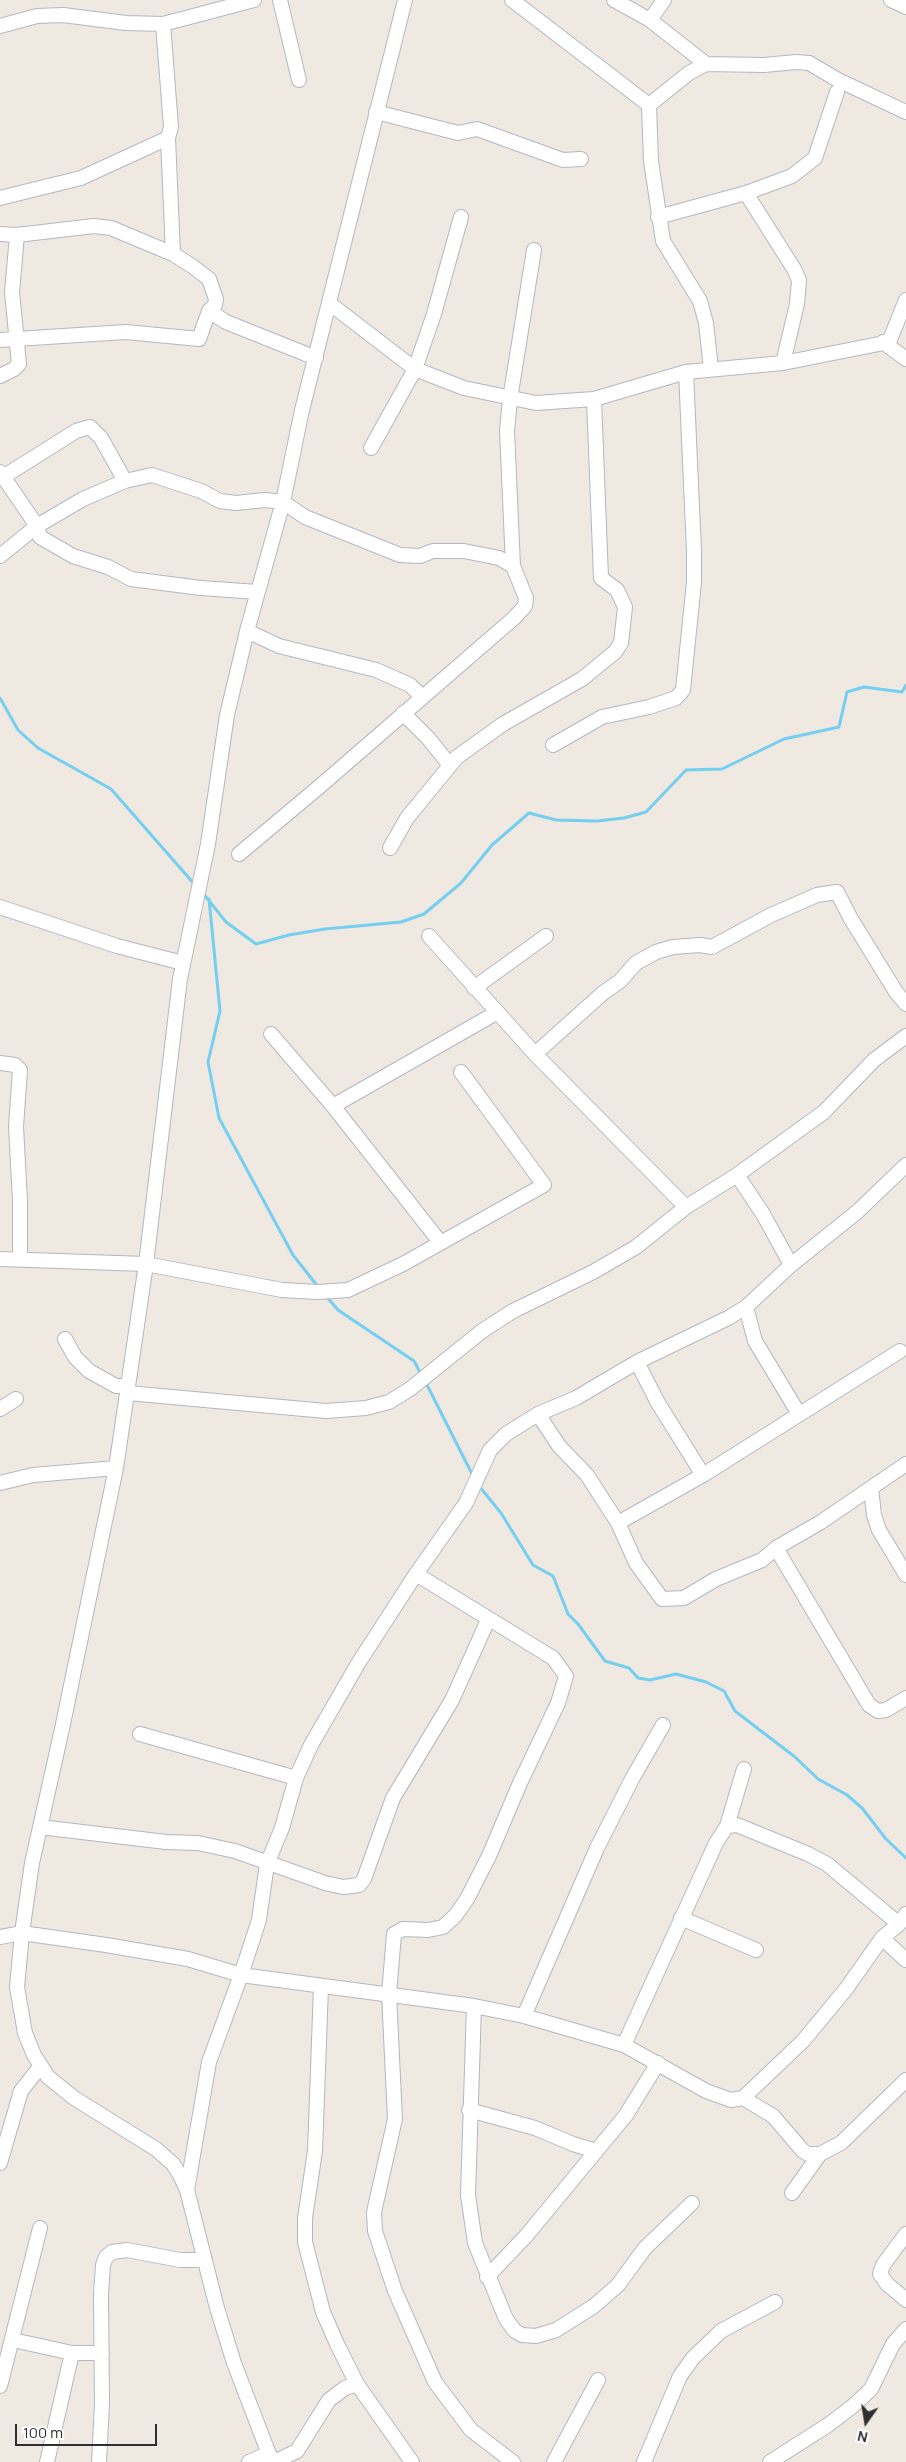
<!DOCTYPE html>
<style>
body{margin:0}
#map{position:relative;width:906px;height:2462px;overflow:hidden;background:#efe9e1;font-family:Manrope,sans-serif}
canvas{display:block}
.north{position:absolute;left:841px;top:2397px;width:50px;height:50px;-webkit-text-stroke:4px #fff;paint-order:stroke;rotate:193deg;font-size:14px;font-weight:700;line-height:20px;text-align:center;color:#2e2e2e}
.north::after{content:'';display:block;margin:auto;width:18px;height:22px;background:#2e2e2e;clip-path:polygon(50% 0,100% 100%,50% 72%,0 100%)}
.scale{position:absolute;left:15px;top:2424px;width:142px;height:22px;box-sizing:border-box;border:2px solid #2e2e2e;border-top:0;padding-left:6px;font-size:15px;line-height:18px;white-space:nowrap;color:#2e2e2e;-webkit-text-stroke:4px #fff;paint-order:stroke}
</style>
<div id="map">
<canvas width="906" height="2462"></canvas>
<div class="north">N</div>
<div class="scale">100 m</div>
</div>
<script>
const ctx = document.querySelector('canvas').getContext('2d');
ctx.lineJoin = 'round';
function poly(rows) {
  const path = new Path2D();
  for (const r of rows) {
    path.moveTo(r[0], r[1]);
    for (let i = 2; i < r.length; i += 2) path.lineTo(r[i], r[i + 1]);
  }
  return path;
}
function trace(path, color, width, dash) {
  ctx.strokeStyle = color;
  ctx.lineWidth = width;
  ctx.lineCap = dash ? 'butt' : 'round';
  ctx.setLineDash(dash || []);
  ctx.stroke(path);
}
trace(poly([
 [0,698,18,730,38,748,111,789,196,886],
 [202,892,226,922,256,944,289,935,325,929,401,922,424,914,461,883,492,845,529,813,556,820,597,821,624,818,646,812,686,770,722,769,784,739,839,727,847,692,864,687,902,692,906,685],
 [209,899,220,1011,208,1062,219,1118,293,1255,319,1288],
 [326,1296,338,1310,414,1361,422,1376],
 [425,1381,473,1476],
 [479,1486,501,1513,533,1565,553,1576,568,1614,578,1624,605,1661,629,1668,638,1678,650,1680,676,1674,706,1682,724,1691,735,1711,795,1757,818,1779,847,1795,862,1808,886,1839,906,1858]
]), '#75cff0', 3);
const minor = poly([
 [280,0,299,80],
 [512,0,649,105,651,161,663,241,700,301,706,323,711,369],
 [614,0,650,20,706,64],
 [891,0,906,7],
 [650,20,664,0],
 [163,24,171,127,168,138,173,254],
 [0,26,37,16,63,15,126,23,163,24,254,0],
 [649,105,689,73,706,64,764,65,796,62,809,63,838,80,906,112],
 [376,112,458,133,477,129,563,160,581,159],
 [746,193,794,269,799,280,797,304,783,363],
 [0,198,81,178,168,138],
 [658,217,746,193,792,176,815,158,837,92],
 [0,234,17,235,94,226,111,228,173,254,192,266,209,279,216,299,215,305,209,311,199,339,126,332,0,340],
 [329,303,415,369,464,388,536,403,594,399,686,372,783,363,889,342,906,300],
 [209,311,226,322,316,358],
 [883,342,906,359],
 [0,376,14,369,19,364,12,292,17,235],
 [371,448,415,369,434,314,461,217],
 [0,472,37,526,40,537,73,556,108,567,131,579,201,588,258,592],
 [3,477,76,431,90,427,101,438,125,481],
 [0,556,37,526,83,499,125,481,152,475,201,491,220,501,236,503,265,500,283,502,305,517,400,555,420,556,433,551,464,551,499,558,513,566],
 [247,631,279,646,376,670,410,685,422,697],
 [403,713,428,738,449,764],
 [553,745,602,717,649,707,676,698,683,690,694,582,694,551,686,372],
 [390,848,407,818,457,757,503,724,582,679,615,652,621,643,625,607,617,590,601,578,594,399],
 [239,854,319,787,514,618,525,606,526,598,513,566,507,431,510,399,534,250],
 [0,907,117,946,183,963],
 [429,936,535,1054,686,1207],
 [474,988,546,936],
 [271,1034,333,1106,440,1242],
 [535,1054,603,993,620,981,636,963,656,952,673,947,700,945,712,947,771,915,817,895,837,892,851,919,896,992,906,1004],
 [0,1063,15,1065,20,1070,16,1127,20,1200,20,1259],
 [333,1106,496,1013],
 [737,1175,763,1214,791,1265],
 [0,1259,146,1264,282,1290,318,1292,348,1290,403,1264,544,1185,461,1072],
 [746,1307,755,1341,799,1414],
 [65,1339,75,1357,89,1371,116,1386,128,1386],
 [637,1362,658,1403,703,1475],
 [128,1393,326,1411,366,1408,389,1402,410,1389,482,1331,513,1311,593,1272,636,1247,686,1207,737,1175,824,1112,874,1060,906,1036],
 [0,1409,16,1399],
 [538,1414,559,1446,587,1475,618,1523,636,1563,662,1599,684,1598,716,1579,762,1560,776,1548,821,1522,906,1464],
 [0,1483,33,1475,116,1468],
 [871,1488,874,1515,879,1530,906,1575],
 [618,1523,703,1475,900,1351],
 [776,1548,869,1705,878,1711,886,1710,906,1698],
 [416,1574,553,1658,566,1676,558,1703,520,1783,489,1856,467,1899,455,1916,443,1927,428,1930,403,1929,394,1934,389,1994,395,2119,374,2212,375,2231,395,2291,435,2382,471,2430,513,2462],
 [140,1734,296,1778],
 [727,1826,744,1769],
 [40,1827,166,1842,198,1843,235,1851,325,1883,343,1887,359,1885,364,1879,393,1798,452,1700,488,1620],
 [681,1918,756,1950],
 [0,1937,22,1933,106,1945,188,1959,241,1975,474,2006,524,2016,624,2045,706,2091,731,2100,743,2098,773,2116,803,2151,808,2154,820,2154,841,2143,906,2080],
 [882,1938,906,1960],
 [321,1987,315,2151,305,2218,305,2242,323,2312,337,2344,357,2384,412,2462],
 [474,2006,468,2195,475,2243,506,2319,515,2331,522,2335,536,2336,556,2330,594,2306,618,2285,645,2248,692,2203],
 [524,2016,597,1848,632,1779,663,1725],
 [624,2045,716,1843,727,1826,737,1825,808,1854,827,1864,899,1924],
 [743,2098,803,2041,846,1989,882,1938,899,1924,906,1914],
 [469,2110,535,2128,573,2144,596,2151],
 [0,2163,21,2091,40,2067],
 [187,2190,209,2062,241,1975,259,1920,267,1864,282,1828,296,1778,311,1745,359,1662,416,1574,466,1503,490,1450,506,1434,538,1414,576,1398,637,1362,728,1318,746,1307,791,1265,857,1212,906,1165],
 [792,2193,820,2154],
 [906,2234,883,2265,880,2274,887,2284,906,2300],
 [487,2277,526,2236,626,2115,658,2063],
 [13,2340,72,2353,102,2353],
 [0,2386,40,2228],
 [47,2462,72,2353],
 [99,2462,102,2404,101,2294,103,2265,106,2257,112,2252,127,2250,180,2260,205,2260],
 [249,2462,269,2453],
 [272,2462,234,2363,217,2308,187,2190,180,2175,173,2164,156,2149,74,2098,48,2077,34,2055,25,2033,17,1987,22,1933,32,1863,62,1729,116,1468,146,1264,180,979,208,844,227,715,247,631,283,502,302,410,405,0],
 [274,2462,297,2451,329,2400,345,2388,357,2384],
 [554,2462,598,2380],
 [644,2462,680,2376,693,2358,721,2331,775,2302],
 [770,2462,828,2425,853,2406,871,2389,893,2344,906,2329]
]);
trace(minor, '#b4b7c1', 16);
trace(minor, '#fff', 14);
</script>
